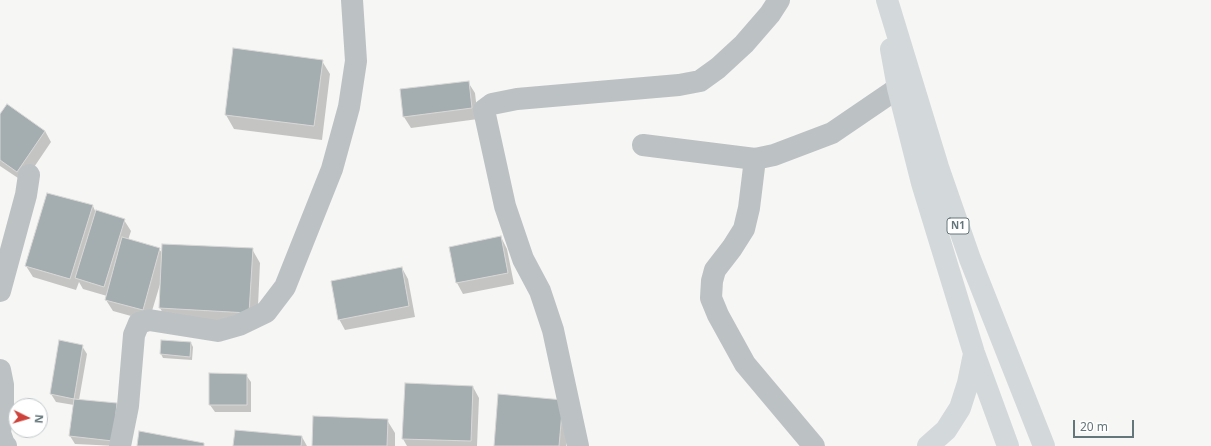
<!DOCTYPE html>
<style>
body{margin:0}
#map{position:relative;width:1211px;height:446px;overflow:hidden;background:#f6f6f4;font-family:"Noto Sans",sans-serif}
canvas{display:block}
.north{position:absolute;left:8px;top:398px;width:40px;height:40px;box-sizing:border-box;background:#fff;border:1px solid #c1c8ca;border-radius:50%;rotate:95deg;font-size:11px;font-weight:700;line-height:16px;text-align:center;color:#65767b}
.north::after{content:'';display:block;margin:auto;width:14px;height:18px;background:#ce423c;clip-path:polygon(50% 0,100% 100%,50% 72%,0 100%)}
.scale{position:absolute;left:1073px;top:420px;width:61px;height:18px;box-sizing:border-box;border:2px solid #65767b;border-top:0;padding-left:5px;font-size:12px;line-height:14px;white-space:nowrap;color:#65767b;-webkit-text-stroke:3px #fff;paint-order:stroke}
</style>
<div id="map">
<canvas width="1211" height="446"></canvas>
<div class="north">N</div>
<div class="scale">20 m</div>
</div>
<script>
const ctx = document.querySelector('canvas').getContext('2d');
ctx.lineJoin = 'round';
function paint(path, color) {
  ctx.fillStyle = color;
  ctx.fill(path, 'evenodd');
}
function poly(rows) {
  const path = new Path2D();
  for (const r of rows) {
    path.moveTo(r[0], r[1]);
    for (let i = 2; i < r.length; i += 2) path.lineTo(r[i], r[i + 1]);
  }
  return path;
}
function trace(path, color, width, dash) {
  ctx.strokeStyle = color;
  ctx.lineWidth = width;
  ctx.lineCap = dash ? 'butt' : 'round';
  ctx.setLineDash(dash || []);
  ctx.stroke(path);
}
function drawText(font, color, halo, rows, align = 'center') {
  ctx.font = font + ' "Noto Sans",sans-serif';
  ctx.lineWidth = 4;
  ctx.setLineDash([]);
  ctx.textBaseline = 'middle';
  ctx.strokeStyle = halo;
  ctx.fillStyle = color;
  for (const [text, x, y, turn = 0] of rows) {
    ctx.save();
    ctx.translate(x, y);
    ctx.rotate((+turn || 0) * Math.PI / 180);
    ctx.textAlign = isNaN(turn) ? turn : align;
    if (halo) ctx.strokeText(text, 0, 0);
    ctx.fillText(text, 0, 0);
    ctx.restore();
  }
}
paint(poly([
 [322,61,330,74,322,140,234,129,226,115],
 [468,82,475,93,478,119,411,128,404,117,401,90],
 [0,116,45,131,51,142,24,182,0,166],
 [48,194,93,206,96,213,124,220,131,231,128,240,159,249,163,254,252,249,260,263,257,327,168,322,160,308,161,281,149,321,113,311,106,300,107,296,83,289,79,282,76,290,33,277,26,266],
 [501,237,507,249,514,284,463,294,457,283,450,248],
 [402,268,408,279,415,317,345,330,339,319],
 [60,342,82,346,87,354,79,400,117,404,121,412,117,446,75,444,70,436,74,405,56,402,51,394],
 [191,343,193,347,192,360,163,358,161,354],
 [246,375,251,382,251,412,215,412,210,405],
 [473,387,479,398,477,446,407,446,403,439],
 [569,412,566,446,495,446],
 [387,420,395,433,395,446,313,446],
 [302,437,307,446,234,446]
]), '#0003');
const building = poly([
 [233,48,323,60,314,126,225,115,233,48],
 [469,81,472,108,403,117,400,89,469,81],
 [7,104,45,131,17,172,0,160,0,114,7,104],
 [47,193,93,205,70,279,25,266,47,193],
 [96,210,125,219,104,287,75,278,96,210],
 [501,236,508,273,456,283,449,247,501,236],
 [122,237,160,248,143,310,105,300,122,237],
 [162,244,253,248,249,313,159,308,162,244],
 [402,267,409,306,338,320,331,281,402,267],
 [59,340,83,345,74,399,50,394,59,340],
 [161,340,191,342,190,357,160,354,161,340],
 [209,373,247,374,247,405,209,405,209,373],
 [405,383,473,386,471,441,402,439,405,383],
 [498,394,563,400,559,446,494,446,498,394],
 [74,399,117,403,113,441,69,436,74,399],
 [313,416,388,419,387,446,312,446,313,416],
 [235,430,302,436,301,446,233,446,235,430],
 [139,431,204,443,204,446,137,446,139,431]
]);
paint(building, '#a4adb0');
trace(building, '#d8d7d6', 1);
trace(poly([
 [643,145,755,159,774,155,832,133,898,88],
 [755,159,749,208,744,229,732,248,715,270,712,281,711,298,718,315,745,364,814,446],
 [0,291,26,195,29,175],
 [0,370,3,385,3,404,0,433,4,444,6,446],
 [120,446,128,406,134,335,139,323,149,320,218,331,239,325,266,312,285,287,332,169,349,107,356,61,352,0],
 [578,446,553,330,540,291,523,259,505,206,484,110,492,104,517,99,679,85,700,81,718,68,744,44,770,14,779,0]
]), '#bcc1c3', 22);
trace(poly([
 [887,0,938,167,970,259,1044,446],
 [891,49,898,88,922,183,974,353,1008,446],
 [928,446,946,430,960,408,968,383,974,354]
]), '#d3d8da', 22);
for (const [x, y, w] of [
 [958,226,22]
]) {
  const box = new Path2D();
  box.roundRect(x - w / 2, y - 8, w, 16, 3);
  ctx.fillStyle = '#fff';
  ctx.fill(box);
  trace(box, '#65767b', 1);
}
drawText('bold 10px', '#65767b', null, [
 ["N1",958,226]
]);
</script>
